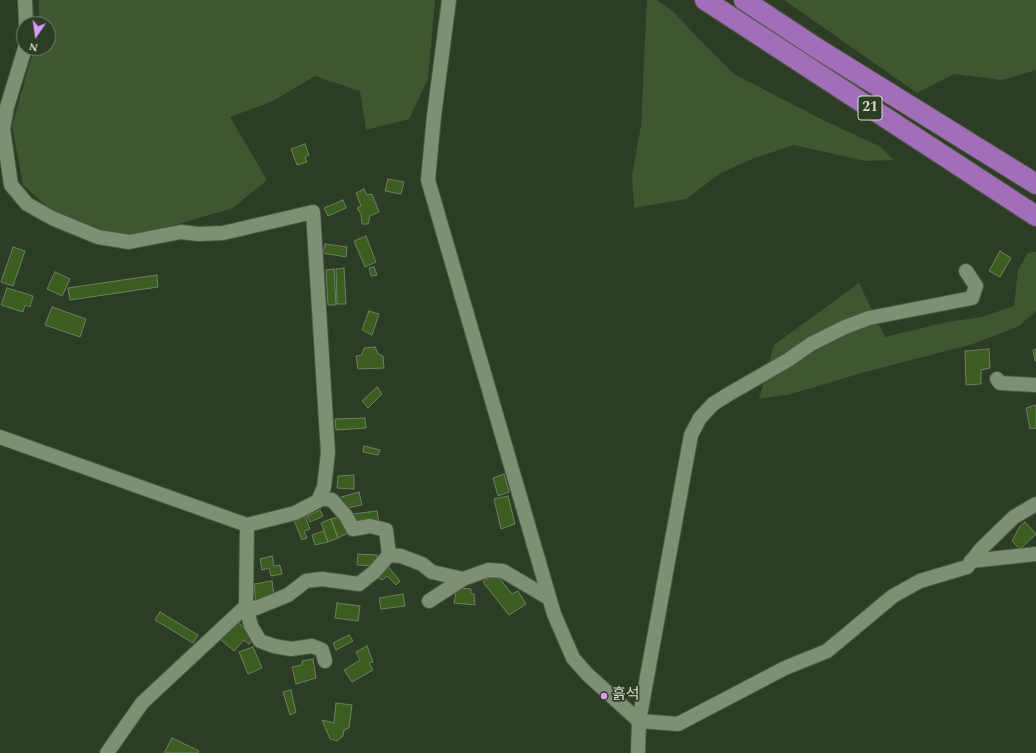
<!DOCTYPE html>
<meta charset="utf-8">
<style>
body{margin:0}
#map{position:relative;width:1036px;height:753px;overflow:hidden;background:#2d3c24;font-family:Spectral,serif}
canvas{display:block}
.north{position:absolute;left:16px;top:16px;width:40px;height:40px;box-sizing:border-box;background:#2d3c24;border:1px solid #717d69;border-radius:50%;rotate:193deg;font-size:11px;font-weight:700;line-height:16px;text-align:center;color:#d6dfd0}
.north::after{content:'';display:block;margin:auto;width:14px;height:18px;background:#da9af6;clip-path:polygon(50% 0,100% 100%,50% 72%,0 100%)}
</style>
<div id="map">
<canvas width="1036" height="753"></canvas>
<div class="north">N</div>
</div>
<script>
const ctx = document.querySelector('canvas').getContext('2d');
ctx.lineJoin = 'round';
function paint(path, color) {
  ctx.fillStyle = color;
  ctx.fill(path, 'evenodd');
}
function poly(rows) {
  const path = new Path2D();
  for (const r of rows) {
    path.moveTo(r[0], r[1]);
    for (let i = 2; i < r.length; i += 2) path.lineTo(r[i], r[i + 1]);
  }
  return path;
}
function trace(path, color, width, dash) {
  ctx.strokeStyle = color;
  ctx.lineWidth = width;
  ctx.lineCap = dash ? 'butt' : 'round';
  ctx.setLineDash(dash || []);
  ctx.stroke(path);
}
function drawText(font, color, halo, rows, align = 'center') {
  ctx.font = font + ' Spectral,"Noto Sans KR",serif';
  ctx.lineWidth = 3.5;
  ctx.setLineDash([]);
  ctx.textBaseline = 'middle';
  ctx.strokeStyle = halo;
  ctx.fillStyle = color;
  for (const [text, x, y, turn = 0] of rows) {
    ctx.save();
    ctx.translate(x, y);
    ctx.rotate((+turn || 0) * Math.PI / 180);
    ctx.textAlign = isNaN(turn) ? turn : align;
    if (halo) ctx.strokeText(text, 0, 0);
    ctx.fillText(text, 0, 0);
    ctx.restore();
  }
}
paint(poly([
 [39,0,435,0,428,79,409,119,366,130,360,91,315,76,273,101,230,117,267,180,233,208,144,234,113,234,50,209,23,185,12,126,34,48,48,48,48,24,39,24],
 [647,0,657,0,670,9,734,74,823,120,879,146,894,160,865,161,794,145,752,159,721,173,686,199,634,208,632,175,641,126],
 [784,0,1036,0,1036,70,1002,80,954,74,917,93],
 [1036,252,1036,311,1019,326,973,344,865,372,791,394,759,399,774,345,859,283,885,337,947,322,982,317,1014,306,1018,270,1028,253]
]), '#405631');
const building = poly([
 [305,144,309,155,305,157,307,162,297,165,291,149,305,144],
 [388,179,404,182,401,194,385,191,388,179],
 [364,189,367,195,372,194,379,212,370,216,368,224,362,224,361,214,357,208,361,206,356,193,364,189],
 [343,200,346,208,328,216,324,208,343,200],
 [366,236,376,262,365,267,354,241,366,236],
 [325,244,347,247,346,257,323,253,325,244],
 [13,247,25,251,13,286,1,282,13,247],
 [1000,251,1011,258,1000,277,989,271,1000,251],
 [374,267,377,275,371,276,369,268,374,267],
 [344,268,346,304,337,304,336,269,344,268],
 [334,269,336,305,328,305,326,270,334,269],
 [55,272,70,279,62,296,47,289,55,272],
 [157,275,158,287,70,300,68,288,157,275],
 [7,288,33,296,30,307,25,305,23,312,1,305,7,288],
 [52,307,86,319,80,337,45,325,52,307],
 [369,311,379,314,372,335,362,330,369,311],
 [375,347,378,354,383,356,384,368,358,369,356,356,362,355,364,348,375,347],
 [989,349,990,368,981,370,981,384,966,385,965,351,989,349],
 [1036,349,1036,361,1035,361,1033,350,1036,349],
 [377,387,382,394,368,408,362,401,377,387],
 [1036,405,1036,428,1030,429,1026,408,1036,405],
 [365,418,366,428,336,430,335,419,365,418],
 [364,446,380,450,378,455,363,452,364,446],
 [504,474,509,492,498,496,493,478,504,474],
 [354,475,354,489,337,488,338,476,354,475],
 [359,492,362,505,343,509,338,498,359,492],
 [508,496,515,524,501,529,494,499,508,496],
 [320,510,323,516,310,522,307,516,320,510],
 [377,511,379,523,355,525,353,514,377,511],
 [304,514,310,529,304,531,307,538,302,540,293,518,304,514],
 [342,516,352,531,338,538,331,519,342,516],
 [331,519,338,538,328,542,321,523,331,519],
 [1025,522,1036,534,1020,549,1012,541,1020,526,1025,522],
 [324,531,328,542,315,545,312,535,324,531],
 [358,554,377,555,377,566,357,565,358,554],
 [272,556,274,566,280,565,282,574,271,576,269,568,262,570,260,559,272,556],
 [386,564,400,581,396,585,387,576,382,580,377,577,386,564],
 [495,573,512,594,518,591,526,604,509,615,483,582,495,573],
 [272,581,274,595,265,596,265,601,256,603,254,584,272,581],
 [459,588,471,589,471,594,474,594,475,605,454,603,456,592,458,591,459,588],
 [403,594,405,606,381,609,379,598,403,594],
 [337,603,360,606,358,621,335,618,337,603],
 [160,612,198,635,193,643,155,620,160,612],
 [237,621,255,638,249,644,244,640,234,651,220,639,237,621],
 [349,635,353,641,336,650,333,643,349,635],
 [367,646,373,662,369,663,373,670,352,682,344,670,360,660,356,652,367,646],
 [253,647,262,668,248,674,239,652,253,647],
 [313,659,316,678,296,684,292,667,302,665,302,661,313,659],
 [291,690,296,712,290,715,283,692,291,690],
 [336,703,352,705,349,728,344,730,343,736,337,741,330,739,322,720,334,723,336,703],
 [172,738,199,751,198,753,164,753,172,738]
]);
paint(building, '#3b5e20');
trace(building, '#6e7f64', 1);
const minor = poly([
 [25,0,26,24],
 [449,0,434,116,428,180,554,614,573,658,587,674,639,721,678,724,785,668,827,651,893,596,920,581,967,567,981,549,1014,517,1036,504],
 [25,48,7,107,3,129,11,185,27,204,52,218,98,237,129,242,181,232,198,234,223,233,313,212,328,453,324,487,318,501,295,513,247,525,246,606,251,626,260,641,274,646,291,649,312,646,322,650,325,661],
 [997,379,1000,383,1036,385],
 [0,437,247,525],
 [320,498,332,500,346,516,353,529,370,526,386,530,389,555],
 [971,561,1036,554],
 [429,601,463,579,488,570,503,571,547,597],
 [107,753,142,703,246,606,256,608,288,595,306,581,322,579,359,584,374,572,389,555,401,556,422,564,432,572,463,579],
 [638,753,639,721,691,435,700,418,713,404,729,394,788,360,811,344,845,327,869,318,972,298,976,286,966,271]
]);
const highway = poly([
 [705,0,1036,216],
 [744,0,815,47,1036,184]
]);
trace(minor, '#4b5743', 16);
trace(highway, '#4b5743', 22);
trace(minor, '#7e8f74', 14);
trace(highway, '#a26db9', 20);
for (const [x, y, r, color] of [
 [604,696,4,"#da9af6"]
]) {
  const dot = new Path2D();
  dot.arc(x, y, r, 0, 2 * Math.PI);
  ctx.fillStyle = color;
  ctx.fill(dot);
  trace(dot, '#2d3c24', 1.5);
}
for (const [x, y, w] of [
 [870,108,24]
]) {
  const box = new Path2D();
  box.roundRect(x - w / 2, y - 12, w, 24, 3);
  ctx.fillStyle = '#2d3c24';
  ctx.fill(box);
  trace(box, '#d6dfd0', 1);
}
drawText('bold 14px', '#d6dfd0', null, [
 ["21",870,108]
]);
drawText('15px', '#d6dfd0', '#2d3c24', [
 ["흙석",612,696]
], 'left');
</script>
